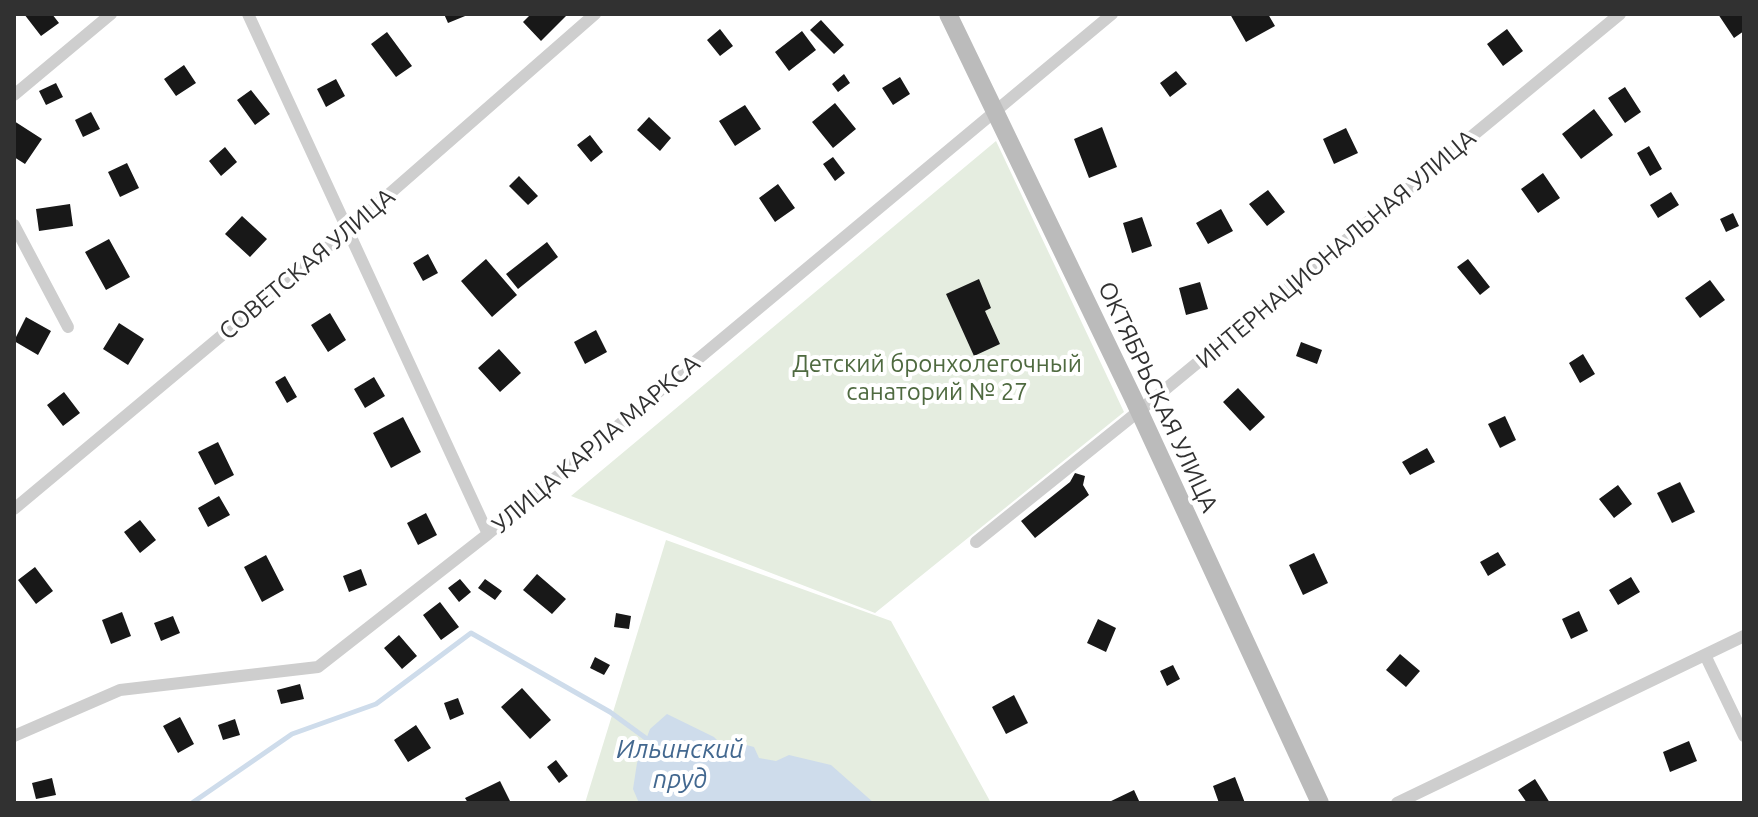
<!DOCTYPE html>
<meta charset="utf-8">
<style>
body{margin:0}
#map{position:relative;width:1758px;height:817px;overflow:hidden;background:#fff;font-family:Ubuntu,sans-serif}
canvas{display:block}
.frame{position:absolute;inset:0;border:16px solid #313131;pointer-events:none}
</style>
<div id="map">
<canvas width="1758" height="817"></canvas>
<div class="frame"></div>
</div>
<script>
const ctx = document.querySelector('canvas').getContext('2d');
ctx.lineJoin = 'round';
function paint(path, color) {
  ctx.fillStyle = color;
  ctx.fill(path, 'evenodd');
}
function poly(rows) {
  const path = new Path2D();
  for (const r of rows) {
    path.moveTo(r[0], r[1]);
    for (let i = 2; i < r.length; i += 2) path.lineTo(r[i], r[i + 1]);
  }
  return path;
}
function trace(path, color, width, dash) {
  ctx.strokeStyle = color;
  ctx.lineWidth = width;
  ctx.lineCap = dash ? 'butt' : 'round';
  ctx.setLineDash(dash || []);
  ctx.stroke(path);
}
function drawText(font, color, halo, rows, align = 'center') {
  ctx.font = font + ' Ubuntu,sans-serif';
  ctx.lineWidth = 8;
  ctx.setLineDash([]);
  ctx.textBaseline = 'middle';
  ctx.strokeStyle = halo;
  ctx.fillStyle = color;
  for (const [text, x, y, turn = 0] of rows) {
    ctx.save();
    ctx.translate(x, y);
    ctx.rotate((+turn || 0) * Math.PI / 180);
    ctx.textAlign = isNaN(turn) ? turn : align;
    if (halo) ctx.strokeText(text, 0, 0);
    ctx.fillText(text, 0, 0);
    ctx.restore();
  }
}
paint(poly([
 [996,141,1124,412,875,613,571,496],
 [666,540,891,621,991,803,585,803]
]), '#e5ede0');
paint(poly([
 [667,714,714,737,725,748,735,742,754,747,759,758,776,761,789,755,831,765,874,803,639,803,633,789,637,763,650,729]
]), '#cedceb');
trace(poly([
 [192,803,292,734,376,704,471,633,610,712,647,739]
]), '#cedceb', 5);
paint(poly([
 [24,14,52,14,59,23,41,36],
 [444,14,470,14,448,23],
 [531,14,568,14,541,41,523,22],
 [1230,14,1268,14,1275,26,1246,42],
 [1718,14,1744,14,1744,31,1734,38],
 [821,20,844,45,834,54,810,30],
 [720,29,733,46,720,56,707,40],
 [1507,29,1523,51,1503,66,1487,44],
 [802,31,816,50,789,71,775,52],
 [387,32,412,66,396,77,371,44],
 [184,65,196,83,176,96,164,79],
 [1176,71,1187,84,1170,97,1160,83],
 [844,74,850,83,838,92,832,84],
 [900,77,910,94,893,105,882,88],
 [336,79,345,96,326,107,317,89],
 [56,83,63,97,46,105,39,91],
 [1625,87,1641,112,1625,123,1608,98],
 [251,90,270,114,255,125,237,100],
 [835,103,856,129,833,148,812,122],
 [745,105,761,129,735,146,719,121],
 [1594,109,1613,135,1581,159,1562,134],
 [91,112,100,129,83,137,75,120],
 [649,117,671,138,660,151,637,130],
 [14,121,42,139,25,164,14,157],
 [1102,127,1117,167,1089,178,1074,139],
 [1346,128,1358,153,1334,164,1323,139],
 [590,135,603,152,591,162,577,145],
 [1649,146,1662,169,1650,176,1637,153],
 [225,147,237,162,221,176,209,161],
 [833,157,845,173,835,181,823,164],
 [127,163,139,188,120,197,108,172],
 [1543,173,1560,198,1538,213,1521,189],
 [519,176,538,196,528,205,509,186],
 [778,184,795,208,775,222,759,198],
 [1268,190,1285,212,1267,226,1249,204],
 [1671,192,1679,205,1658,218,1650,205],
 [70,204,73,226,39,231,36,209],
 [1221,209,1233,231,1208,244,1196,223],
 [1733,213,1739,226,1726,232,1720,219],
 [242,216,267,239,250,257,225,234],
 [1142,217,1152,246,1132,253,1123,223],
 [109,239,130,277,106,290,85,252],
 [547,242,558,257,518,289,506,274],
 [428,254,438,273,423,281,413,263],
 [486,259,517,295,492,317,461,281],
 [1468,259,1490,287,1480,295,1457,267],
 [979,279,991,308,985,311,1000,344,974,356,946,294],
 [1710,280,1725,300,1700,318,1685,298],
 [1200,282,1208,309,1186,315,1179,288],
 [330,313,346,340,328,352,311,325],
 [26,317,51,331,38,355,14,341],
 [119,323,144,339,128,365,103,349],
 [596,330,607,352,585,364,574,342],
 [1301,342,1322,350,1317,364,1296,356],
 [499,349,521,373,500,392,478,368],
 [1583,354,1595,374,1580,383,1569,363],
 [285,376,297,397,287,403,275,382],
 [374,377,385,396,365,408,354,389],
 [1238,388,1265,417,1250,431,1223,402],
 [64,392,80,413,63,426,47,405],
 [1505,416,1516,440,1500,448,1488,424],
 [403,417,421,452,391,468,373,433],
 [218,442,234,475,215,485,198,452],
 [1427,448,1435,462,1410,475,1402,462],
 [1075,473,1085,476,1083,485,1089,495,1035,538,1021,521,1070,482],
 [1680,482,1695,512,1672,523,1657,493],
 [1618,485,1632,504,1614,518,1599,499],
 [219,496,230,515,208,527,198,508],
 [426,513,437,535,418,545,407,523],
 [140,520,156,540,140,553,124,532],
 [1498,552,1506,565,1488,576,1480,562],
 [1314,553,1328,583,1303,595,1289,565],
 [266,555,284,590,262,602,244,567],
 [35,567,53,591,36,604,18,580],
 [361,569,367,585,349,592,343,576],
 [537,574,566,599,552,614,523,590],
 [1631,577,1640,592,1618,605,1609,590],
 [460,579,471,592,459,602,448,588],
 [485,579,502,591,495,600,478,588],
 [440,602,459,627,441,640,423,615],
 [1579,611,1588,631,1571,639,1562,619],
 [122,612,131,636,111,644,102,620],
 [616,613,631,616,629,629,614,627],
 [173,616,180,633,161,641,154,623],
 [1098,619,1116,628,1106,652,1087,643],
 [399,635,417,656,402,669,384,648],
 [1400,654,1420,671,1406,687,1386,670],
 [595,657,610,665,604,675,590,668],
 [1173,665,1180,679,1167,686,1160,671],
 [300,684,304,699,281,704,277,690],
 [522,688,551,720,530,739,501,707],
 [1014,695,1028,723,1006,734,992,707],
 [458,698,464,714,450,720,444,703],
 [180,717,194,744,178,753,163,726],
 [235,719,240,735,223,740,218,725],
 [416,725,431,748,408,762,394,740],
 [1689,741,1697,761,1670,772,1663,752],
 [556,760,568,776,559,783,547,767],
 [1235,777,1245,803,1219,803,1213,786],
 [52,778,56,795,36,799,32,783],
 [1535,779,1550,803,1527,803,1518,790],
 [500,781,511,803,468,803,465,798],
 [1134,790,1140,803,1107,803]
]), '#181818');
trace(poly([
 [248,14,488,534],
 [14,95,111,14],
 [14,225,68,327],
 [14,509,348,230,595,14],
 [976,542,1139,411,1620,14],
 [1705,655,1744,736],
 [14,736,120,690,318,667,488,534,1112,14],
 [1397,803,1744,636]
]), '#cecece', 12);
trace(poly([
 [948,14,1134,400,1320,803]
]), '#bbb', 18);
drawText('24px', '#313131', '#fff', [
 ["ИНТЕРНАЦИОНАЛЬНАЯ УЛИЦА",1336,249,-40],
 ["СОВЕТСКАЯ УЛИЦА",307,264,-40],
 ["ОКТЯБРЬСКАЯ УЛИЦА",1158,397,65],
 ["УЛИЦА КАРЛА МАРКСА",596,444,-40]
]);
drawText('24px', '#4f6a40', '#fff', [
 ["Детский бронхолегочный",937,364],
 ["санаторий № 27",937,392]
]);
drawText('italic 26px', '#43688f', '#fff', [
 ["Ильинский",680,749],
 ["пруд",680,779]
]);
</script>
